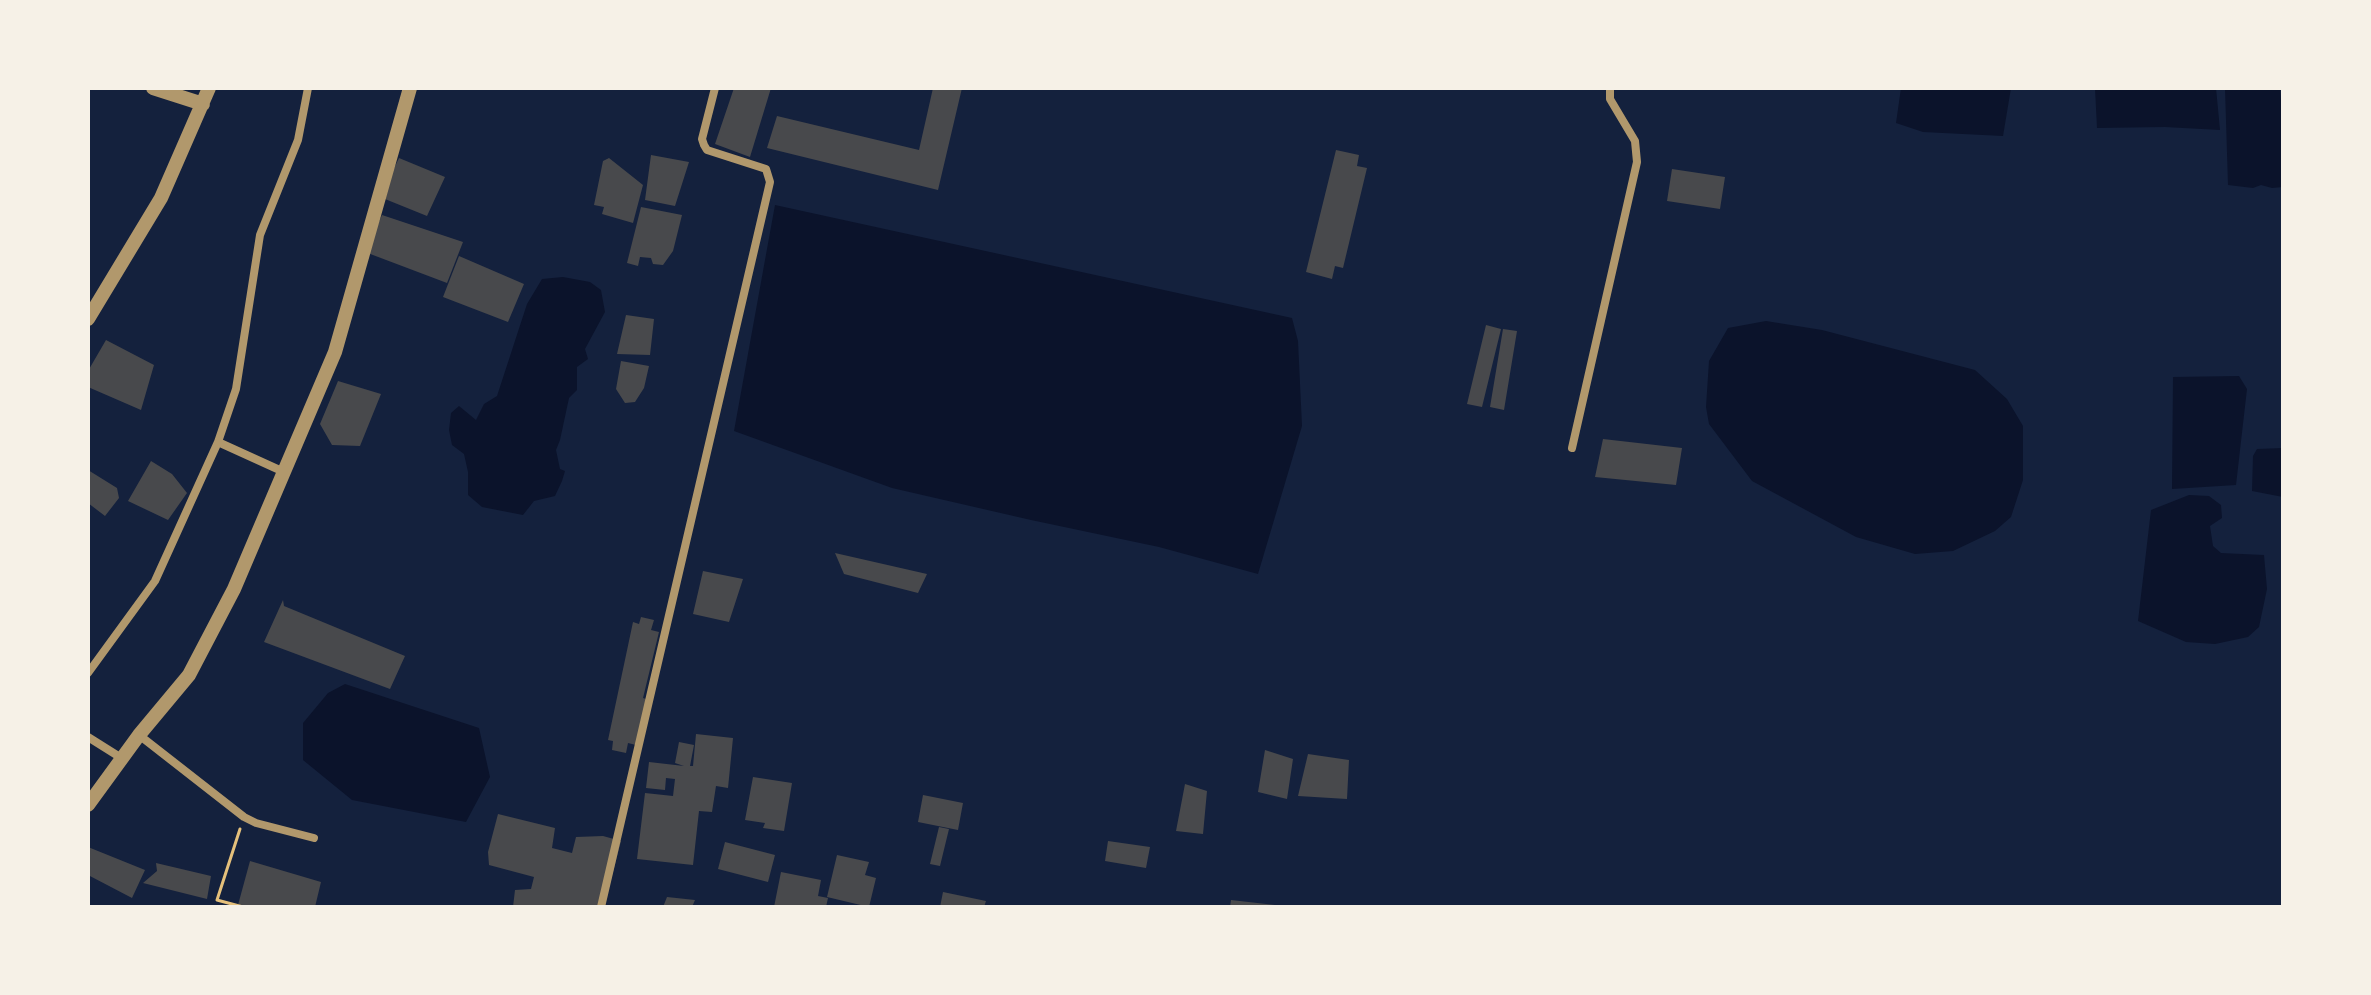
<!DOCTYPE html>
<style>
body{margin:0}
#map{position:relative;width:2371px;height:995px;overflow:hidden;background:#14213d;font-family:Raleway,sans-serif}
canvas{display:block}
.frame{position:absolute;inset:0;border:90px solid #f6f1e7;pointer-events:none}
</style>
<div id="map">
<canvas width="2371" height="995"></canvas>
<div class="frame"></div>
</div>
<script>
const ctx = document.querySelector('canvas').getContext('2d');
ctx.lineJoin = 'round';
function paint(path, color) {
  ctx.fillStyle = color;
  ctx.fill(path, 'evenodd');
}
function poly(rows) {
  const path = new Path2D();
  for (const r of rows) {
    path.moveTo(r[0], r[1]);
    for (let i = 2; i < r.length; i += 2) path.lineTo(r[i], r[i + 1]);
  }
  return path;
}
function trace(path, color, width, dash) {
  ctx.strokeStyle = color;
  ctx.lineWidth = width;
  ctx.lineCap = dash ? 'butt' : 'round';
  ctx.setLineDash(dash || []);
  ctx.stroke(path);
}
paint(poly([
 [1901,88,2011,88,2003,136,1923,132,1896,123],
 [2095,88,2216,88,2220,130,2165,127,2097,128],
 [2225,88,2280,88,2283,124,2283,187,2272,188,2261,185,2253,188,2228,185],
 [775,205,1292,318,1298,341,1302,426,1258,574,1159,547,1031,520,892,488,734,431],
 [563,277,590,282,601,290,605,312,585,349,588,359,577,367,577,390,569,398,560,440,556,450,560,469,565,471,562,481,555,496,534,501,523,515,482,507,468,495,468,472,464,454,452,445,449,430,451,413,459,406,476,420,484,404,497,396,527,304,542,279],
 [1766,321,1822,330,1975,370,2007,399,2023,426,2023,480,2011,517,1995,531,1953,551,1915,554,1856,537,1752,481,1709,424,1706,407,1709,361,1728,328],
 [2239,376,2247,389,2236,485,2172,489,2173,377],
 [2283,448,2283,497,2252,491,2253,456,2257,449],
 [2189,495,2209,496,2221,505,2222,518,2210,526,2213,546,2221,553,2264,555,2267,589,2259,627,2248,637,2215,644,2186,642,2138,621,2151,510],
 [345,684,479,728,490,777,466,822,352,800,303,760,303,723,328,693]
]), '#0b132b');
paint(poly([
 [734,88,771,88,750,157,715,144],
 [933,88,962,88,938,190,767,148,777,116,919,150],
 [1336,150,1359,155,1357,166,1367,168,1343,268,1335,266,1332,279,1306,272],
 [651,155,689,162,675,206,645,200],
 [399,158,445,177,427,216,380,197],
 [609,158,643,185,633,223,602,214,604,207,594,205,603,161],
 [1672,169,1725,177,1720,209,1667,201],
 [641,207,682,215,673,251,663,265,653,264,651,258,640,257,638,266,627,263],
 [382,215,463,242,447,283,365,252],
 [459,256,524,284,508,322,443,297],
 [626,315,654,319,650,355,617,354],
 [1486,325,1501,329,1482,407,1467,404],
 [1503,329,1517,331,1504,410,1490,407],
 [106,340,154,365,141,410,88,387,88,371],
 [621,361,649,366,644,388,635,402,625,403,616,389],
 [338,381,381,394,360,446,332,445,320,424],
 [1603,439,1682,448,1676,485,1595,477],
 [151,461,172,474,187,493,168,520,128,501],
 [88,470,117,488,119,498,105,516,88,503],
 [835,553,927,574,918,593,844,574],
 [703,571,743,579,729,622,693,614],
 [283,600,284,606,405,656,390,689,264,642],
 [641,617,654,620,651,630,659,632,643,698,646,699,636,745,628,743,626,753,612,750,613,741,608,740,633,622,639,624],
 [696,734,733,738,728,788,716,786,712,812,699,811,693,865,637,859,645,793,673,796,675,779,666,778,665,790,646,788,649,762,684,766,675,763,679,742,694,745,690,766,693,766],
 [1265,750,1293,759,1287,799,1258,792],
 [1308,754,1349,760,1347,799,1298,796],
 [753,777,792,783,784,831,763,828,765,823,745,820],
 [1185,784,1207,791,1203,834,1176,831],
 [923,795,963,803,958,830,918,822],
 [498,814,555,828,552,848,572,853,576,837,603,836,621,841,604,907,513,907,515,890,531,889,534,877,489,865,488,852],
 [939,827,949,829,940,866,930,864],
 [1108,841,1150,847,1146,868,1105,861],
 [725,842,775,855,768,882,718,869],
 [88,847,145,870,132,898,88,875],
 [837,855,869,862,865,875,876,878,869,907,827,897],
 [250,861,321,882,315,907,247,907,238,905],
 [156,863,211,876,207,899,143,883,157,871],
 [781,872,821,880,818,896,828,898,826,907,774,907],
 [943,892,986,901,984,907,940,907],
 [667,897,695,900,692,907,663,907],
 [1231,900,1275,905,1275,907,1230,907]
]), '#48494c');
trace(poly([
 [240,829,217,900,243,907]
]), '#e5c07b', 3);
trace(poly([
 [218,442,284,472],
 [1572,448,1637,162,1635,141,1610,99,1610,88],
 [88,673,155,581,218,442,236,389,260,235,298,140,308,88],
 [139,735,244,817,256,823,314,838],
 [88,737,123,759],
 [601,907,770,182,766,169,707,150,704,145,702,139,715,88]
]), '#b1986c', 8);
trace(poly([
 [153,88,203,104],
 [88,319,161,198,209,88],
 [88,805,139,735,189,675,234,589,335,352,410,88]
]), '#b1986c', 14);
</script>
